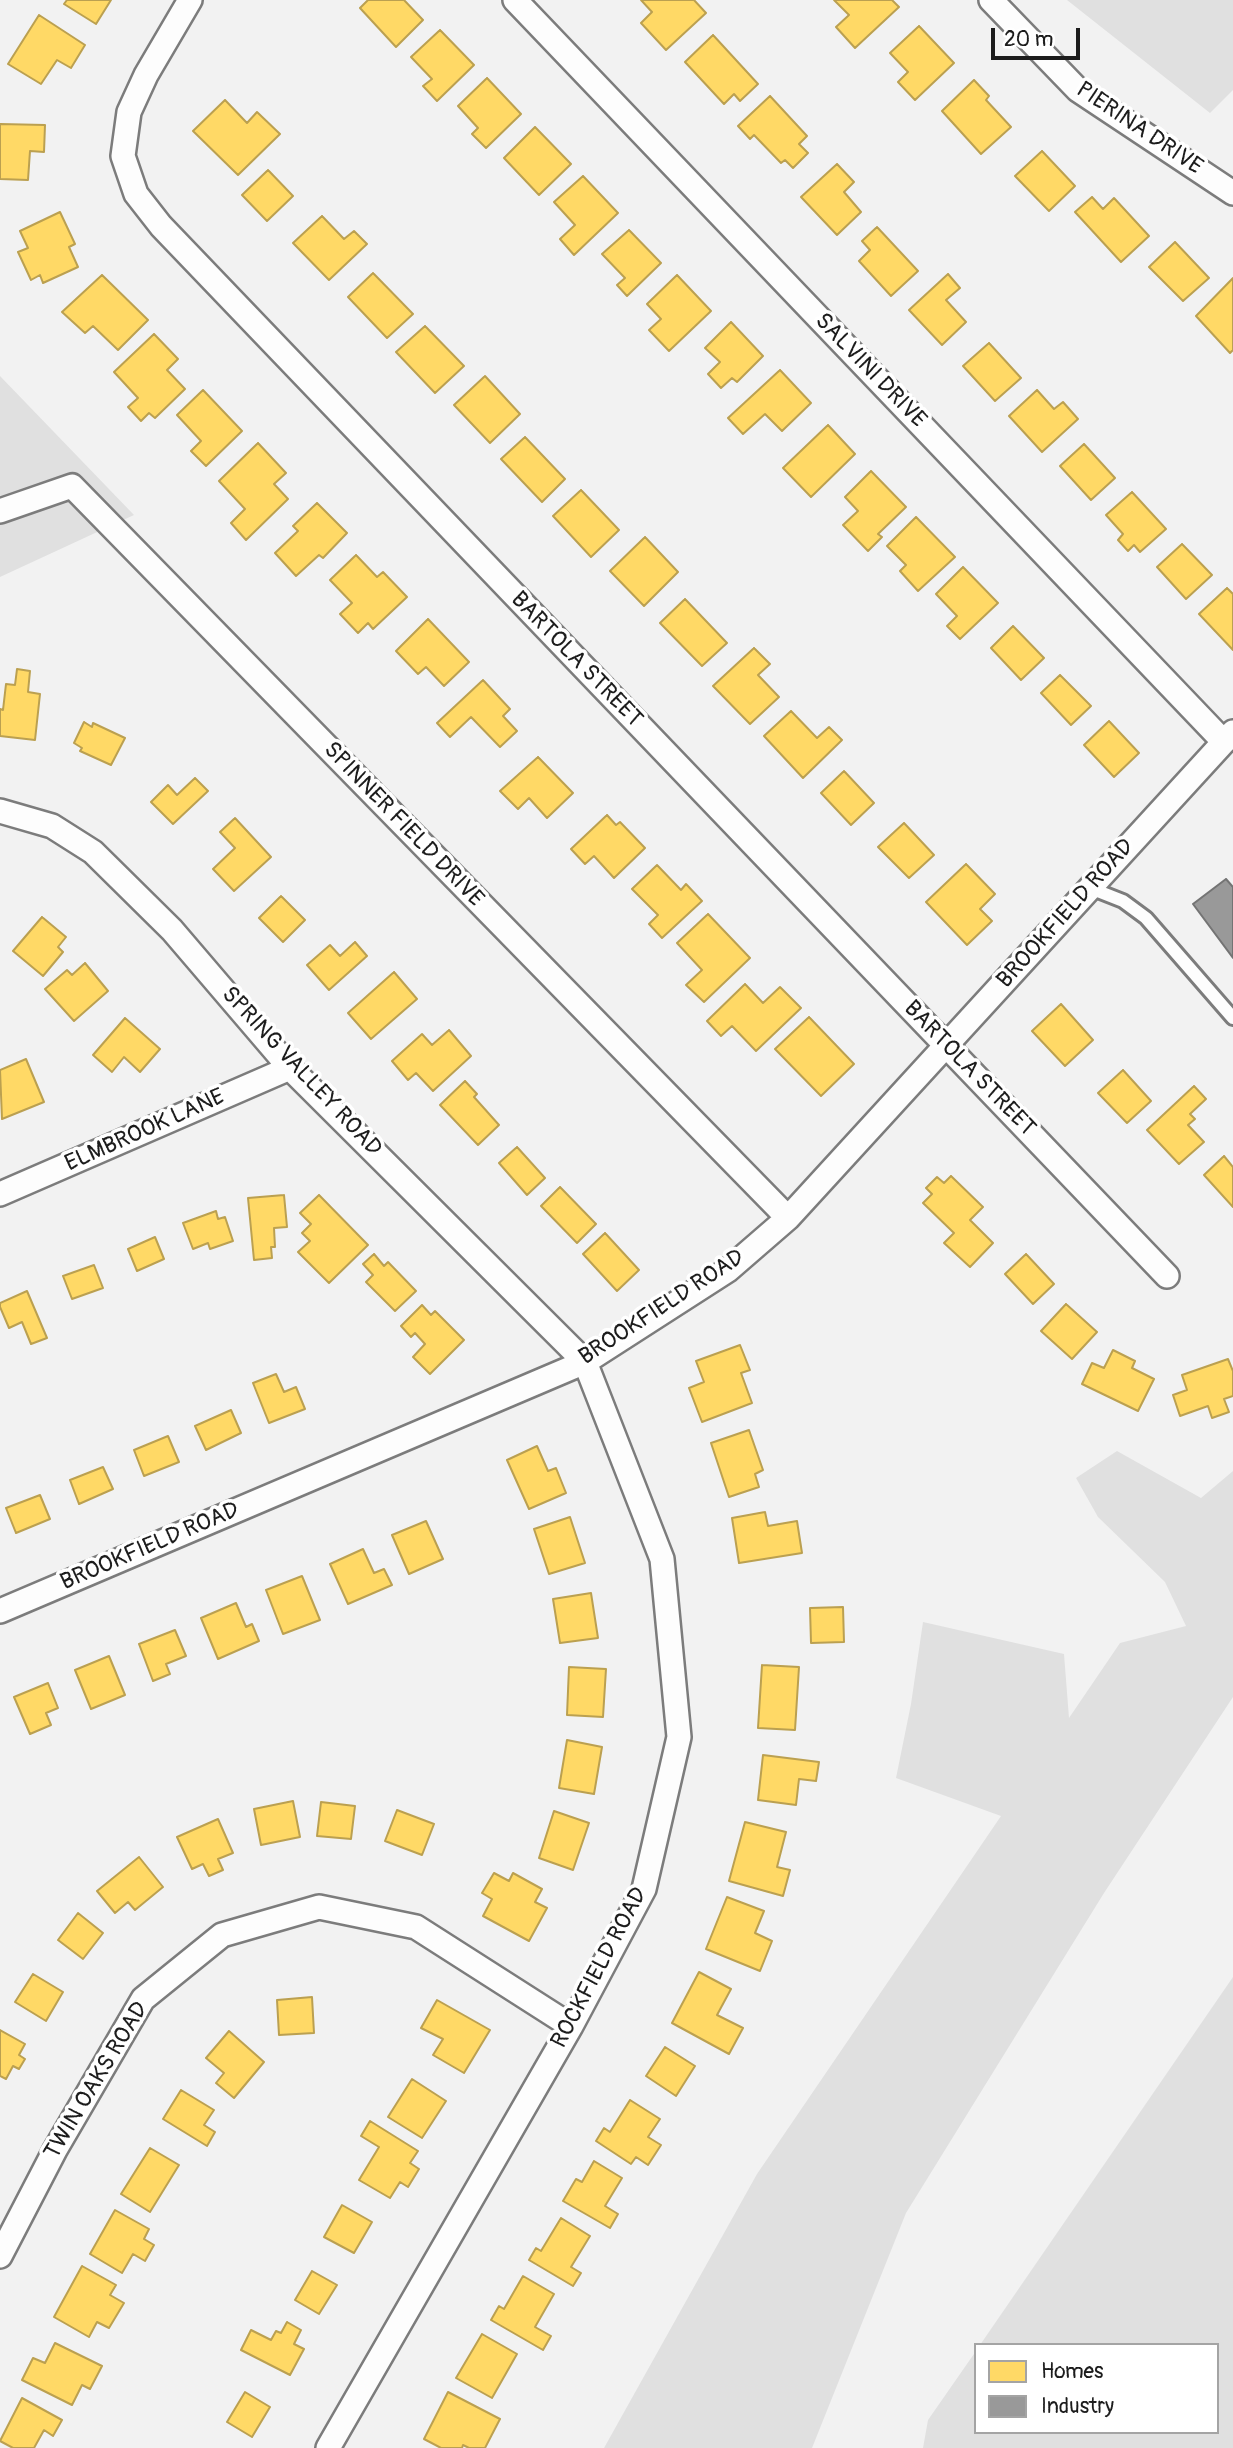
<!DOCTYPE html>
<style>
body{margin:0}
#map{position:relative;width:1233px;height:2448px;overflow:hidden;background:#f2f2f2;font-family:Pangolin,sans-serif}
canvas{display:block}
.legend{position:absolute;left:974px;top:2343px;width:245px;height:91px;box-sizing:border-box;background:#fff;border:2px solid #a4a4a4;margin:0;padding:9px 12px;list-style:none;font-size:21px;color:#1c1c1c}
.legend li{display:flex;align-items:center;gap:14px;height:35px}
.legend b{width:35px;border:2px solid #a4a4a4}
.scale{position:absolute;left:991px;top:28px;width:89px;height:32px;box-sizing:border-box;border:4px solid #1c1c1c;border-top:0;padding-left:9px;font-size:21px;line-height:24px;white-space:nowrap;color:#1c1c1c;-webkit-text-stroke:5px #fff;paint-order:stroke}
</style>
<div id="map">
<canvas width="1233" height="2448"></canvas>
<ul class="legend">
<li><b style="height:19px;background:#ffd966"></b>Homes</li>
<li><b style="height:19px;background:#999"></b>Industry</li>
</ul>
<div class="scale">20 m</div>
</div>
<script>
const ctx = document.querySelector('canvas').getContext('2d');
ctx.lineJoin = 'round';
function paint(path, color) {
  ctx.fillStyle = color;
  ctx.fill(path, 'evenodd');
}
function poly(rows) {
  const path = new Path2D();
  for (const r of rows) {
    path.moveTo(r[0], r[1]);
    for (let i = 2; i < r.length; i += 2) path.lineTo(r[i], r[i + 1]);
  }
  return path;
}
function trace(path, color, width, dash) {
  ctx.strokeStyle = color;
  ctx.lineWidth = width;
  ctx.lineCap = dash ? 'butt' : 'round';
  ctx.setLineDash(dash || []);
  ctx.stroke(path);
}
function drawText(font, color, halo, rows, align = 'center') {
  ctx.font = font + ' Pangolin,sans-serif';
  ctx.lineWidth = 7;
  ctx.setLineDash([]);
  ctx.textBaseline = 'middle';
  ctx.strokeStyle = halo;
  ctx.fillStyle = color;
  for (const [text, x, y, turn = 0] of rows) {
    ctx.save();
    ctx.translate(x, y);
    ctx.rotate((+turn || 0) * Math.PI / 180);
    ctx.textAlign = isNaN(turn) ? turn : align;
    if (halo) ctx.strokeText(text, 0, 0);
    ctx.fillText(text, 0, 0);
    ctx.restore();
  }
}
paint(poly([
 [1067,0,1233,0,1233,90,1210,113],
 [0,376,134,515,0,577],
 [1117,1451,1201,1498,1233,1471,1233,1697,1104,1893,906,2213,812,2448,604,2448,757,2174,1001,1816,896,1778,911,1704,923,1622,1064,1654,1069,1718,1120,1643,1186,1626,1165,1582,1098,1517,1076,1478],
 [1233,1977,1233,2448,923,2448,928,2420,976,2351,976,2432,1217,2432,1217,2345,980,2345]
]), '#e0e0e0');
const homes = poly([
 [67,0,111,0,96,24,64,4,67,0],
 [368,0,404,0,423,20,396,47,360,8,368,0],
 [641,0,694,0,706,13,666,50,641,23,652,12,641,0],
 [834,0,892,0,899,7,855,48,836,27,849,15,834,0],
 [39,15,85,45,71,68,57,60,41,84,8,64,39,15],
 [919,26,954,63,915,100,898,82,908,72,890,53,919,26],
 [440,30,474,65,437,101,423,86,432,79,411,57,440,30],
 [713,35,758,84,740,101,734,94,724,104,685,62,713,35],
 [487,78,521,114,486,148,472,134,478,128,458,106,487,78],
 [974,80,989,96,986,100,1011,127,981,154,942,111,974,80],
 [770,96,807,136,799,144,808,153,793,168,785,160,781,163,754,135,750,139,738,126,770,96],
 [225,100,247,123,257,112,280,134,238,175,193,131,225,100],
 [0,124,45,125,44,152,30,151,28,180,0,179,0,124],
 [535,127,571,164,539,195,504,158,535,127],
 [1042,151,1075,186,1049,211,1015,176,1042,151],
 [837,164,854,182,844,192,861,212,837,235,801,197,837,164],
 [268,170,293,196,267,221,242,195,268,170],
 [583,176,618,213,574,255,560,239,575,225,554,202,583,176],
 [1092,197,1103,209,1114,198,1149,236,1121,262,1075,212,1092,197],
 [60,212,75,244,69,247,78,267,43,283,40,275,31,280,18,252,28,248,20,231,60,212],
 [322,216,344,239,354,231,367,244,329,280,293,243,322,216],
 [877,227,918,271,891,296,859,261,870,250,862,241,877,227],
 [629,230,661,263,627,296,617,285,625,278,602,254,629,230],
 [1175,242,1209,278,1183,301,1149,267,1175,242],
 [373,273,413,314,387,338,348,297,373,273],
 [948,274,960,288,946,300,966,322,942,345,909,310,948,274],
 [102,275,148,320,118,350,93,326,85,333,62,312,102,275],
 [677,275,711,311,669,351,649,330,661,319,647,304,677,275],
 [1233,278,1233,350,1230,353,1196,316,1233,278],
 [731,322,763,356,737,382,732,378,721,388,708,374,720,362,705,348,731,322],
 [425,326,464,366,435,393,396,352,425,326],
 [154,334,178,359,167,370,185,389,155,418,149,413,141,421,128,407,138,398,114,372,154,334],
 [989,343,1021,378,995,401,963,366,989,343],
 [780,370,811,403,782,431,765,414,743,434,728,418,780,370],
 [485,376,520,414,490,443,454,405,485,376],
 [203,390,242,431,206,466,191,451,201,441,177,415,203,390],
 [1037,390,1054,409,1063,402,1078,419,1042,452,1009,416,1037,390],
 [828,425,855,454,811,497,783,468,828,425],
 [525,437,565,479,542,502,501,459,525,437],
 [258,443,286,473,274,484,288,499,246,540,231,523,245,509,219,481,258,443],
 [1084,444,1115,478,1091,500,1060,466,1084,444],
 [871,471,906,507,878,534,882,537,868,551,843,525,858,511,845,497,871,471],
 [581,490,619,530,591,557,553,516,581,490],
 [1132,492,1166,529,1140,552,1134,545,1128,551,1118,540,1123,534,1106,515,1132,492],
 [317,503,347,533,323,558,319,555,296,576,275,553,298,531,293,526,317,503],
 [916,517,955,557,918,591,900,571,906,565,887,546,916,517],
 [645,537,678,572,644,606,610,571,645,537],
 [1182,544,1212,575,1186,599,1157,567,1182,544],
 [356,555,377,577,383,572,407,597,373,629,368,623,358,633,340,614,352,603,330,580,356,555],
 [963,567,998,603,960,639,947,626,957,616,936,594,963,567],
 [1227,588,1233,594,1233,650,1199,614,1227,588],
 [685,599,727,643,702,666,660,623,685,599],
 [428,619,469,662,444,686,426,667,418,674,396,651,428,619],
 [1013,626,1044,658,1021,680,991,648,1013,626],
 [754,648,770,664,758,675,779,697,750,724,713,686,754,648],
 [17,669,30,671,28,692,40,694,35,740,0,736,0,709,3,710,6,684,15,685,17,669],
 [1060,675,1091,706,1071,725,1041,693,1060,675],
 [483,680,510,709,503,716,517,731,500,747,471,717,450,737,437,723,483,680],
 [791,711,817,738,829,727,842,740,803,778,764,736,791,711],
 [1109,721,1139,753,1114,777,1084,745,1109,721],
 [84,722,92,727,93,723,125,738,111,765,80,751,82,748,74,743,84,722],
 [538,757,573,793,547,818,529,798,518,809,500,791,538,757],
 [844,771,874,803,851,825,821,793,844,771],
 [195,778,208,791,173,824,151,802,168,785,177,795,195,778],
 [607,815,616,825,620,822,645,848,614,878,594,856,585,864,571,849,607,815],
 [235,818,271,857,234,891,213,869,235,848,220,832,235,818],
 [904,823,934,855,909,878,878,847,904,823],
 [966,864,995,894,980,909,992,921,967,945,926,902,966,864],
 [657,865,681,890,686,884,702,901,662,938,649,924,658,915,632,889,657,865],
 [281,896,305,920,283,942,259,918,281,896],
 [708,914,750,958,704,1002,686,985,702,970,677,943,708,914],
 [42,917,66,937,58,947,63,952,43,976,13,951,42,917],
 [355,942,367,956,329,990,307,965,330,945,340,956,355,942],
 [85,963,108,991,74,1021,45,989,67,970,72,975,85,963],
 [394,972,417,999,371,1039,348,1013,394,972],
 [745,984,763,1003,780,987,801,1008,756,1051,732,1026,721,1036,707,1021,745,984],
 [1061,1004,1093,1040,1065,1066,1032,1031,1061,1004],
 [809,1017,854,1064,821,1096,775,1049,809,1017],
 [125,1018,160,1049,140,1072,124,1057,112,1072,93,1055,125,1018],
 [449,1030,471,1056,433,1091,416,1073,408,1080,392,1061,422,1034,432,1045,449,1030],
 [26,1059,44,1102,2,1119,0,1070,26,1059],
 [1123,1070,1151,1101,1127,1123,1098,1093,1123,1070],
 [465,1081,477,1094,474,1097,499,1125,478,1145,440,1105,465,1081],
 [1194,1086,1206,1099,1190,1114,1195,1119,1188,1125,1204,1142,1179,1164,1147,1130,1194,1086],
 [517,1147,545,1178,527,1195,499,1163,517,1147],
 [1224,1156,1233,1167,1233,1207,1204,1175,1224,1156],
 [951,1176,983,1207,970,1220,993,1243,970,1267,944,1243,954,1233,923,1203,932,1194,926,1188,937,1177,944,1183,951,1176],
 [560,1187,596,1224,577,1243,541,1206,560,1187],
 [284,1195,287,1227,274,1228,275,1247,271,1247,272,1258,254,1260,248,1198,284,1195],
 [319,1195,368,1245,329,1283,298,1252,310,1241,302,1233,311,1224,300,1213,319,1195],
 [216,1211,218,1219,225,1217,233,1241,210,1249,208,1243,193,1249,183,1223,216,1211],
 [605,1233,639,1270,617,1291,583,1254,605,1233],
 [155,1237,164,1259,137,1271,128,1249,155,1237],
 [374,1254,384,1266,388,1262,416,1291,395,1311,366,1282,373,1275,363,1264,374,1254],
 [1026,1254,1054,1284,1033,1304,1005,1274,1026,1254],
 [94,1265,103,1288,72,1299,63,1276,94,1265],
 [27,1291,47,1338,31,1344,22,1322,9,1328,0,1307,0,1303,27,1291],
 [1066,1304,1097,1332,1072,1359,1041,1331,1066,1304],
 [422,1305,431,1315,435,1311,464,1340,430,1374,413,1357,425,1344,415,1333,411,1337,401,1326,422,1305],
 [740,1345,750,1370,741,1373,752,1403,702,1422,689,1388,704,1382,696,1361,740,1345],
 [1113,1350,1135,1361,1132,1368,1154,1379,1138,1411,1082,1384,1092,1363,1104,1368,1113,1350],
 [1228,1359,1233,1371,1233,1396,1224,1399,1229,1412,1212,1418,1208,1406,1180,1416,1173,1395,1187,1390,1182,1375,1228,1359],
 [276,1374,284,1392,296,1387,305,1409,269,1423,253,1383,276,1374],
 [231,1410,241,1433,206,1450,195,1426,231,1410],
 [749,1430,763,1470,755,1474,759,1487,729,1497,711,1443,749,1430],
 [168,1436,179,1462,144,1476,134,1450,168,1436],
 [537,1446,548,1471,556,1468,566,1493,529,1509,507,1460,537,1446],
 [103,1467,113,1489,79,1504,70,1480,103,1467],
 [40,1495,50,1519,16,1533,6,1508,40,1495],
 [765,1512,768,1526,797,1521,802,1553,739,1563,732,1518,765,1512],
 [570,1517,585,1563,549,1574,534,1529,570,1517],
 [426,1521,443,1559,409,1574,392,1535,426,1521],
 [363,1549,374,1573,384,1569,392,1585,348,1604,330,1564,363,1549],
 [302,1576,320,1620,283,1634,266,1590,302,1576],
 [591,1593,598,1638,560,1643,553,1599,591,1593],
 [236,1603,246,1627,252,1624,259,1641,218,1659,201,1618,236,1603],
 [843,1607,844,1642,811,1643,810,1608,843,1607],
 [175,1630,186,1656,166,1664,170,1674,153,1681,139,1644,175,1630],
 [109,1656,125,1695,91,1709,75,1670,109,1656],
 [762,1665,799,1667,795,1730,758,1728,762,1665],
 [569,1667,606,1669,603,1717,567,1715,569,1667],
 [48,1683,58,1708,46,1713,51,1725,30,1734,14,1697,48,1683],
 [567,1740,602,1747,594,1794,559,1788,567,1740],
 [763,1755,819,1762,816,1781,799,1779,796,1805,758,1800,763,1755],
 [293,1801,300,1837,261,1845,254,1809,293,1801],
 [321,1802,355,1806,351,1839,317,1836,321,1802],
 [397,1810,434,1824,422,1855,385,1841,397,1810],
 [554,1811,589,1823,573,1870,539,1858,554,1811],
 [218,1819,233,1853,218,1859,223,1870,209,1876,203,1864,192,1869,177,1837,218,1819],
 [745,1822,786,1832,777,1867,790,1870,783,1896,729,1881,745,1822],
 [139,1857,163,1887,135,1910,128,1902,115,1913,97,1891,139,1857],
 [494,1873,509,1881,513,1873,542,1889,535,1902,547,1908,529,1941,483,1916,492,1899,482,1893,494,1873],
 [727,1897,764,1911,755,1933,772,1941,760,1971,706,1949,727,1897],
 [78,1913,103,1933,83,1959,58,1940,78,1913],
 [699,1972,731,1989,717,2015,743,2028,729,2054,672,2023,699,1972],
 [33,1974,63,1992,46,2021,15,2002,33,1974],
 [312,1997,314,2033,279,2035,277,2000,312,1997],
 [437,2000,490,2030,464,2073,433,2055,443,2039,421,2028,437,2000],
 [0,2030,25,2044,19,2055,25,2059,19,2069,13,2066,6,2079,0,2076,0,2030],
 [229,2031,264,2062,234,2098,216,2083,224,2073,206,2058,229,2031],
 [665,2047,695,2066,676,2096,646,2076,665,2047],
 [412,2079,446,2101,422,2138,388,2117,412,2079],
 [181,2090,214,2110,204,2125,215,2132,207,2146,163,2119,181,2090],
 [630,2100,660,2119,648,2137,661,2145,648,2165,636,2157,631,2164,596,2141,604,2128,610,2132,630,2100],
 [370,2121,418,2151,410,2163,419,2169,408,2187,400,2182,390,2198,359,2180,379,2147,361,2136,370,2121],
 [150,2148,179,2165,150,2212,121,2194,150,2148],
 [594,2161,622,2178,605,2206,618,2214,610,2228,563,2201,576,2179,582,2182,594,2161],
 [342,2205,372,2222,354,2253,324,2237,342,2205],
 [115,2210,149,2229,144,2239,154,2245,145,2261,133,2254,122,2273,90,2254,115,2210],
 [561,2218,590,2236,571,2267,581,2273,573,2286,529,2260,536,2248,541,2251,561,2218],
 [82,2266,116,2285,110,2295,124,2303,109,2328,97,2322,89,2337,54,2317,82,2266],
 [312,2271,337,2285,319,2314,295,2300,312,2271],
 [523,2276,554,2294,535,2327,551,2336,543,2350,491,2320,499,2306,504,2309,523,2276],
 [287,2322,301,2330,294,2344,304,2349,290,2375,241,2350,251,2330,271,2340,276,2331,281,2333,287,2322],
 [482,2334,517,2354,492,2398,456,2378,482,2334],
 [55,2343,102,2366,90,2389,82,2385,72,2405,22,2380,33,2358,45,2363,55,2343],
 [245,2392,270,2407,252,2437,227,2422,245,2392],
 [448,2392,500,2419,485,2448,469,2448,463,2445,462,2448,441,2448,424,2439,448,2392],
 [22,2398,62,2420,53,2436,44,2430,34,2448,13,2448,0,2441,22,2398]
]);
paint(homes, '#ffd966');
trace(homes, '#bba050', 2);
const industry = poly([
 [1226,879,1233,887,1233,958,1193,904,1226,879]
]);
paint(industry, '#999');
trace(industry, '#747474', 2);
const service = poly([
 [1090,888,1123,901,1146,918,1233,1018]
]);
const minor = poly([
 [190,0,146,75,129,112,123,156,136,194,161,226,1167,1276],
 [515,0,1224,742],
 [991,0,1078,90,1233,193],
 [0,511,72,486,788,1218],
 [0,811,52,826,93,852,172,930,290,1068,585,1362,662,1559,679,1737,644,1889,571,2026,328,2448],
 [0,1194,290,1068],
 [0,1611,585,1362,728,1270,788,1218,1233,732],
 [0,2256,55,2150,143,1999,222,1935,319,1907,416,1927,571,2026]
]);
trace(service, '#7c7c7c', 18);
trace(minor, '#7c7c7c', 28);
trace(service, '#fdfdfd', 12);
trace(minor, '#fdfdfd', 23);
drawText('23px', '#1c1c1c', '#fff', [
 ["PIERINA DRIVE",1139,129,34],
 ["SALVINI DRIVE",870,371,46],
 ["BARTOLA STREET",576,660,46],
 ["SPINNER FIELD DRIVE",403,825,46],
 ["BROOKFIELD ROAD",1066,914,-48],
 ["BARTOLA STREET",969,1069,46],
 ["SPRING VALLEY ROAD",301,1072,47],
 ["ELMBROOK LANE",145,1131,-24],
 ["BROOKFIELD ROAD",662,1308,-33],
 ["BROOKFIELD ROAD",150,1547,-23],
 ["ROCKFIELD ROAD",600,1968,-62],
 ["TWIN OAKS ROAD",97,2081,-59]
]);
</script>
